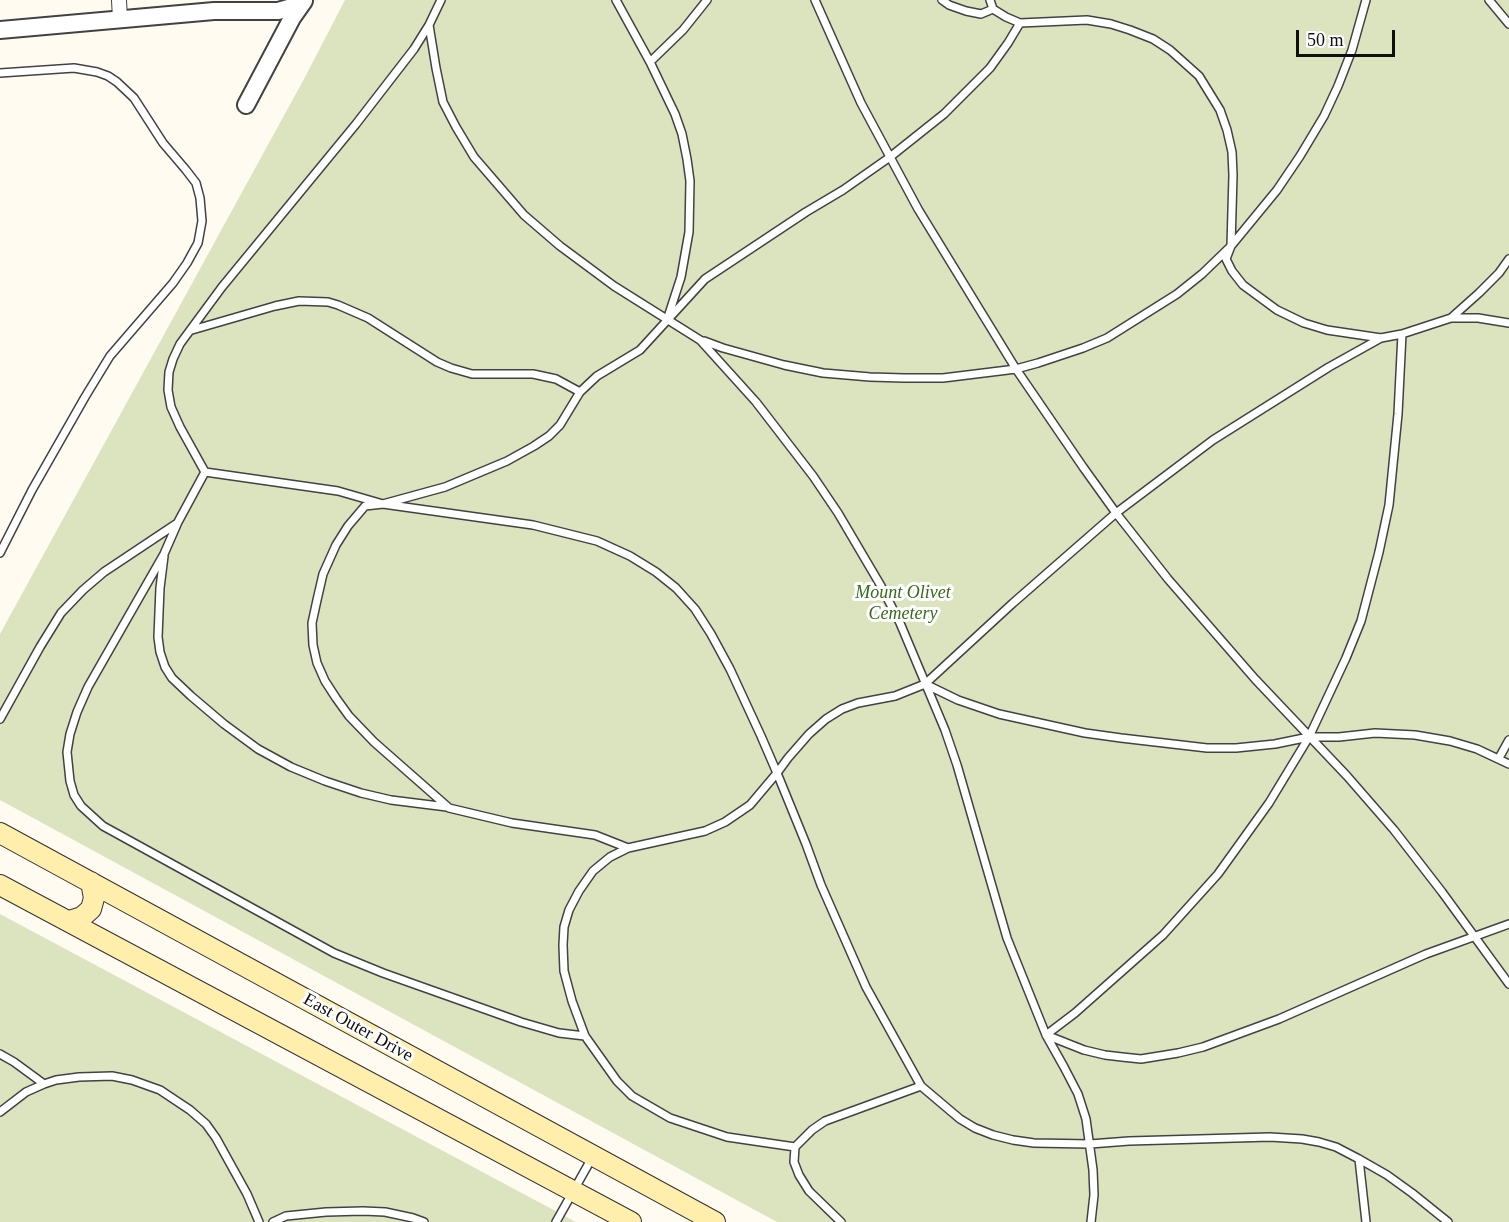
<!DOCTYPE html>
<style>
body{margin:0}
#map{position:relative;width:1509px;height:1222px;overflow:hidden;background:#fffbf1;font-family:"Times New Roman",serif}
canvas{display:block}
.scale{position:absolute;left:1296px;top:30px;width:99px;height:27px;box-sizing:border-box;border:3px solid #0f0f0f;border-top:0;padding-left:8px;font-size:18px;line-height:21px;white-space:nowrap;color:#0f0f0f;-webkit-text-stroke:4px #fff;paint-order:stroke}
</style>
<div id="map">
<canvas width="1509" height="1222"></canvas>
<div class="scale">50 m</div>
</div>
<script>
const ctx = document.querySelector('canvas').getContext('2d');
ctx.lineJoin = 'round';
function paint(path, color) {
  ctx.fillStyle = color;
  ctx.fill(path, 'evenodd');
}
function poly(rows) {
  const path = new Path2D();
  for (const r of rows) {
    path.moveTo(r[0], r[1]);
    for (let i = 2; i < r.length; i += 2) path.lineTo(r[i], r[i + 1]);
  }
  return path;
}
function trace(path, color, width, dash) {
  ctx.strokeStyle = color;
  ctx.lineWidth = width;
  ctx.lineCap = dash ? 'butt' : 'round';
  ctx.setLineDash(dash || []);
  ctx.stroke(path);
}
function drawText(font, color, halo, rows, align = 'center') {
  ctx.font = font + ' "Times New Roman",serif';
  ctx.lineWidth = 6;
  ctx.setLineDash([]);
  ctx.textBaseline = 'middle';
  ctx.strokeStyle = halo;
  ctx.fillStyle = color;
  for (const [text, x, y, turn = 0] of rows) {
    ctx.save();
    ctx.translate(x, y);
    ctx.rotate((+turn || 0) * Math.PI / 180);
    ctx.textAlign = isNaN(turn) ? turn : align;
    if (halo) ctx.strokeText(text, 0, 0);
    ctx.fillText(text, 0, 0);
    ctx.restore();
  }
}
paint(poly([
 [345,0,1509,0,1509,1222,777,1222,0,800,0,634,304,79],
 [0,914,576,1222,0,1222]
]), '#dbe4bf');
const service = poly([
 [441,0,429,25,436,68,443,102,456,127,474,157,524,215,560,246,614,286,700,340,756,402,813,476,838,513,881,586,900,623,945,730,957,765,1007,938,1046,1035,1064,1067,1078,1094,1086,1119,1093,1170,1094,1195,1091,1222],
 [616,0,650,62,675,114,682,134,687,159,690,181,689,232,681,277,668,317],
 [815,0,861,103,918,209,1016,369,1083,467,1116,513,1168,579,1255,679,1347,776,1394,830,1442,892,1509,984],
 [942,0,949,5,966,11,981,14,993,9],
 [990,0,993,9,1006,17,1020,23,1087,20,1111,24,1130,30,1153,39,1170,50,1199,76,1220,110,1227,130,1232,152,1233,175,1231,246,1226,259,1232,271,1243,285,1277,310,1304,323,1327,330,1381,338,1402,334],
 [1489,0,1509,24],
 [429,25,414,49,356,124,222,287,180,344,173,359,169,372,168,390,171,407,180,427,205,472,178,522,164,554,88,687,77,712,70,734,67,752,70,781,74,795,81,806,103,826,334,953,383,973,521,1022,559,1033,585,1036],
 [650,62,683,30,707,0],
 [0,73,74,68,97,72,108,76,117,82,134,98,163,143,186,170,196,183,200,198,202,221,198,243,187,263,173,283,110,356,85,397,32,490,0,553],
 [1451,318,1478,318,1509,323],
 [192,330,275,306,299,301,328,302,338,305,368,318,437,362,451,368,472,374,533,374,556,379,580,392],
 [1381,338,1329,367,1213,440,1116,513,1013,603,925,684,895,696,858,703,842,709,826,719,809,734,788,758,777,773,806,844,821,885,866,987,921,1086,960,1119,975,1128,993,1135,1013,1140,1034,1143,1090,1144,1129,1141,1270,1137,1302,1139,1319,1142,1336,1147,1359,1159,1387,1175,1412,1193,1448,1222],
 [704,341,723,348,784,365,823,373,870,377,904,378,943,378,1016,369,1038,363,1083,348,1107,338,1177,294,1202,274,1231,246,1277,190,1300,156,1324,116,1338,86,1352,50,1366,0],
 [205,472,338,491,383,504,533,525,597,541,630,556,656,572,676,588,695,609,711,634,730,669,761,736,777,773,750,805,725,822,705,831,628,848,610,857,593,871,579,891,569,910,564,927,563,945,564,971,572,1001,585,1036,617,1081,632,1096,670,1118,727,1137,795,1147],
 [164,556,160,588,158,637,160,652,165,667,172,678,191,696,224,724,258,749,291,767,325,781,361,793,391,800,447,807],
 [925,684,958,700,999,714,1085,733,1121,738,1207,748,1236,748,1275,744,1309,737,1339,737,1375,733,1415,735,1450,741,1477,749,1509,764],
 [0,719,40,647,61,613,83,590,104,572,176,524],
 [1499,758,1509,740],
 [628,848,595,835,512,823,449,808,374,742,349,716,336,698,325,681,317,663,313,645,312,623,317,600,323,574,336,545,348,526,365,506,383,504,445,487,507,461,534,446,549,436,560,425,580,392,597,376,640,350,705,279,806,212,843,190,890,157,944,114,990,68,1008,43,1020,23],
 [1046,1035,1075,1013,1163,935,1218,874,1269,803,1309,737,1346,658,1361,621,1379,552,1389,505,1398,414,1402,334,1451,318,1479,293,1499,273,1509,259],
 [1046,1035,1084,1050,1105,1055,1122,1057,1141,1059,1178,1053,1203,1047,1279,1019,1426,954,1509,924],
 [0,1054,14,1062,44,1084],
 [0,1112,26,1092,44,1084,56,1080,79,1077,112,1076,132,1080,160,1090,190,1110,206,1124,216,1138,247,1194,259,1222],
 [1359,1159,1366,1222],
 [273,1222,286,1216,326,1212,363,1211,385,1212,413,1218,424,1222],
 [556,1222,593,1156],
 [841,1222,809,1191,799,1175,794,1162,795,1147,812,1130,825,1121,921,1086]
]);
const minor = poly([
 [119,0,120,19]
]);
const tertiary = poly([
 [0,30,214,11,278,11,302,4],
 [246,105,292,18,304,1]
]);
const secondary = poly([
 [0,833,715,1222],
 [0,885,631,1222],
 [69,921,82,917,91,909,94,898,91,882]
]);
trace(service, '#424242', 10);
trace(minor, '#424242', 16);
trace(tertiary, '#424242', 20);
trace(secondary, '#313131', 22);
trace(service, '#fff', 7);
trace(minor, '#fff', 14);
trace(tertiary, '#fff', 16);
trace(secondary, '#ffeeac', 20);
drawText('italic 18px', '#336c1a', '#fff', [
 ["Mount Olivet",903,593],
 ["Cemetery",903,614]
]);
drawText('18px', '#0f0f0f', '#fff', [
 ["East Outer Drive",358,1028,29]
]);
</script>
